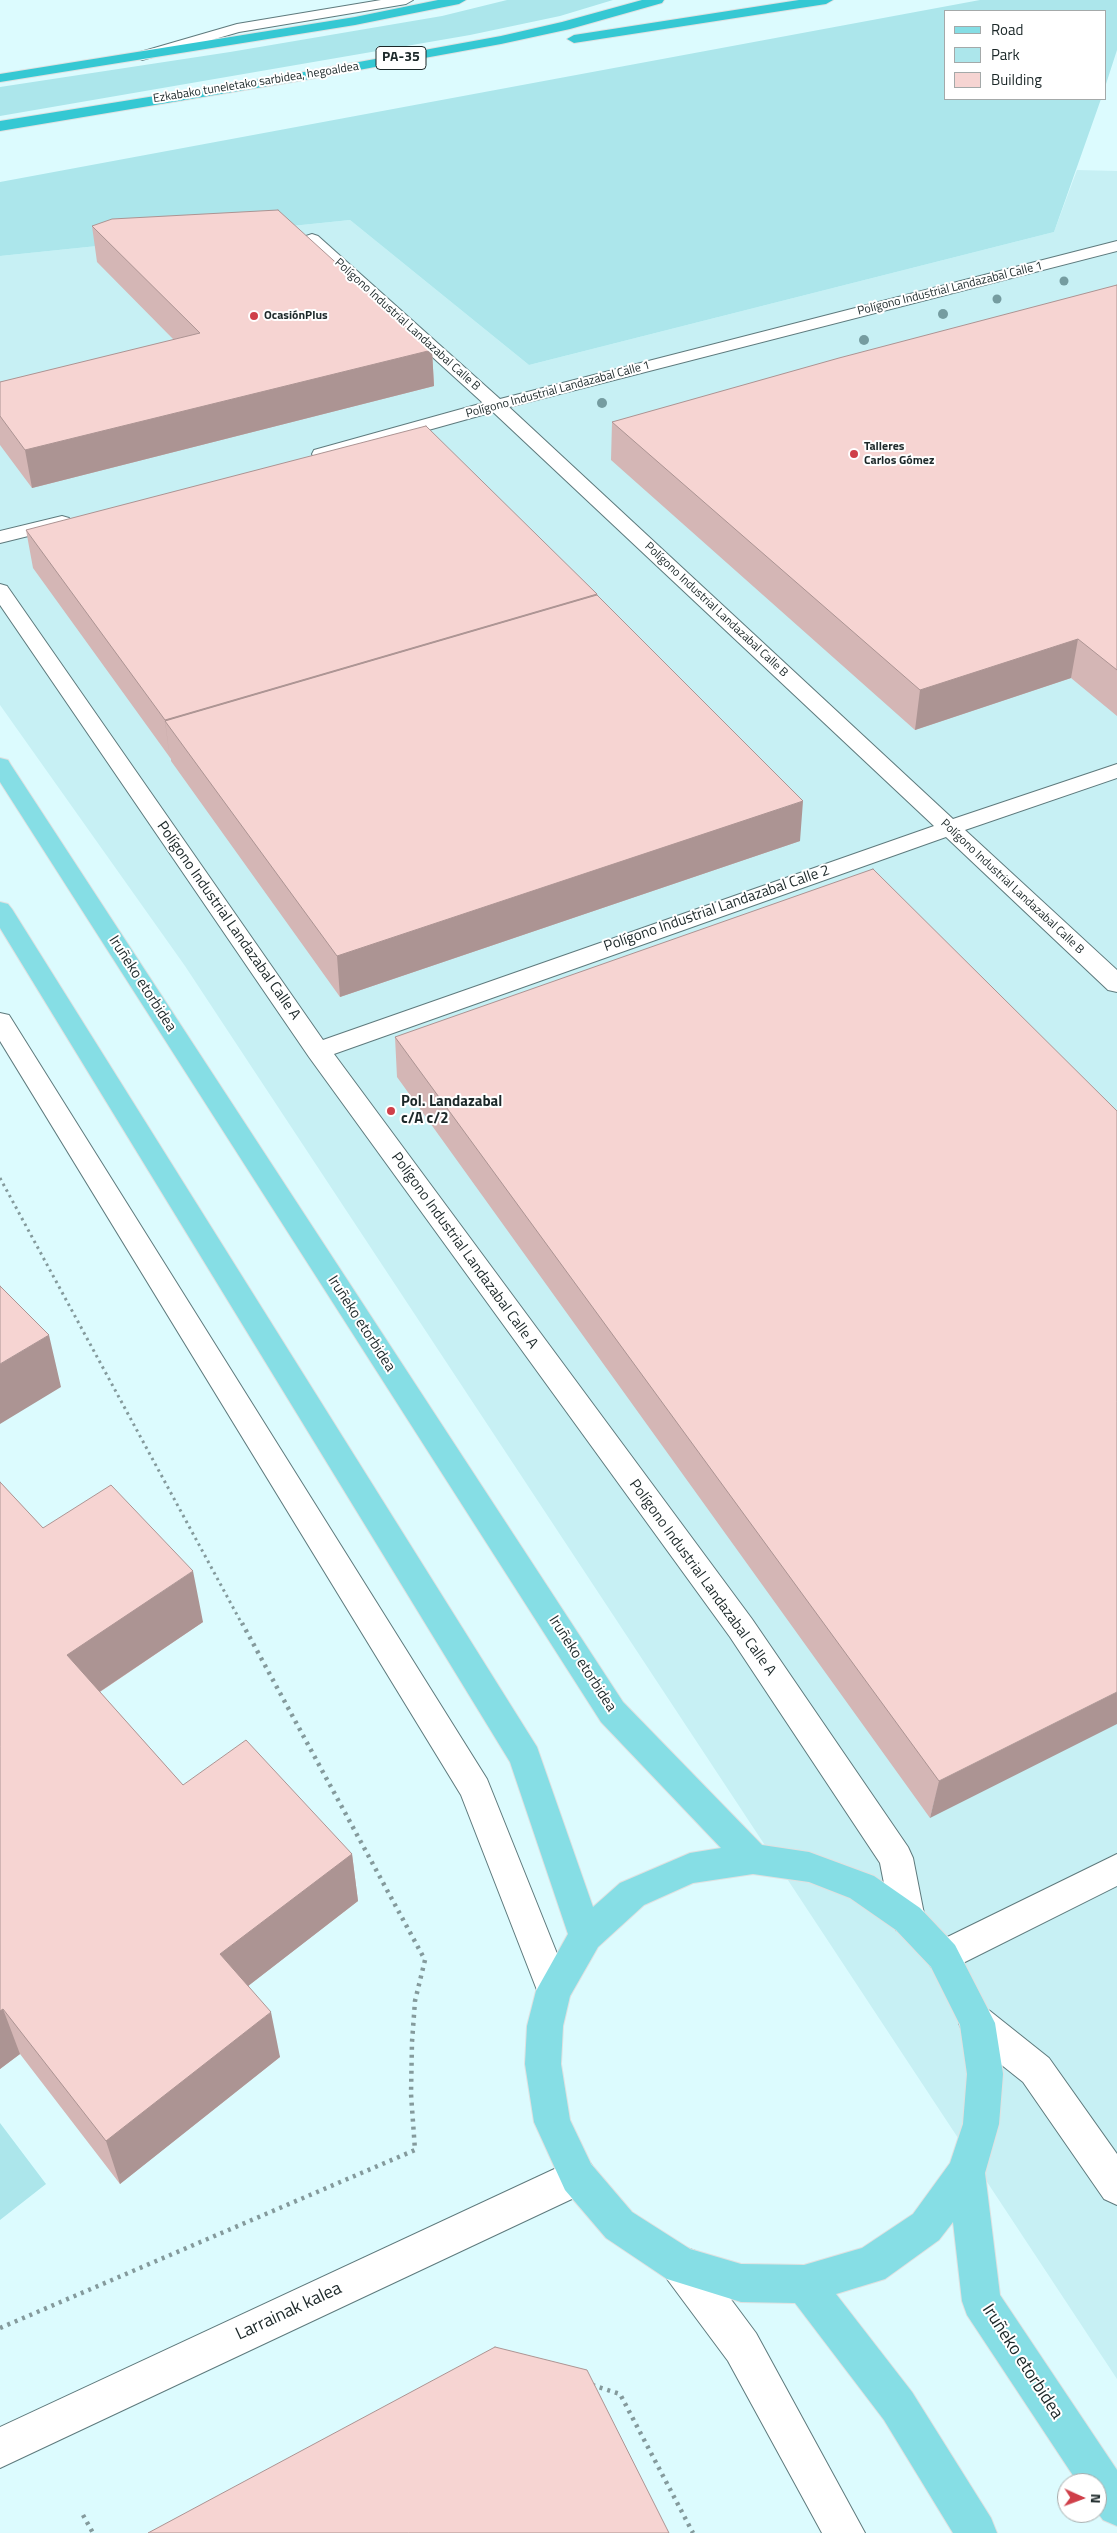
<!DOCTYPE html>
<meta charset="utf-8">
<style>
body{margin:0}
#map{position:relative;width:1117px;height:2533px;overflow:hidden;background:#dcfbfe;font-family:"Titillium Web",sans-serif}
canvas{display:block}
.legend{position:absolute;left:944px;top:10px;width:162px;height:90px;box-sizing:border-box;background:#fff;border:1px solid #a4a9a9;margin:0;padding:6px 9px;list-style:none;font-size:15px;color:#1c2829}
.legend li{display:flex;align-items:center;gap:10px;height:25px}
.legend b{width:25px;border:1px solid #a4a9a9}
.north{position:absolute;left:1057px;top:2473px;width:50px;height:50px;box-sizing:border-box;background:#fff;border:1px solid #a4a9a9;border-radius:50%;rotate:92deg;font-size:14px;font-weight:700;line-height:20px;text-align:center;color:#1c2829}
.north::after{content:'';display:block;margin:auto;width:18px;height:22px;background:#cf3f49;clip-path:polygon(50% 0,100% 100%,50% 72%,0 100%)}
</style>
<div id="map">
<canvas width="1117" height="2533"></canvas>
<ul class="legend">
<li><b style="height:6px;background:#86dee5"></b>Road</li>
<li><b style="height:14px;background:#ace6eb"></b>Park</li>
<li><b style="height:14px;background:#f6d4d2"></b>Building</li>
</ul>
<div class="north">N</div>
</div>
<script>
const ctx = document.querySelector('canvas').getContext('2d');
ctx.lineJoin = 'round';
function paint(path, color) {
  ctx.fillStyle = color;
  ctx.fill(path, 'evenodd');
}
function poly(rows) {
  const path = new Path2D();
  for (const r of rows) {
    path.moveTo(r[0], r[1]);
    for (let i = 2; i < r.length; i += 2) path.lineTo(r[i], r[i + 1]);
  }
  return path;
}
function trace(path, color, width, dash) {
  ctx.strokeStyle = color;
  ctx.lineWidth = width;
  ctx.lineCap = dash ? 'butt' : 'round';
  ctx.setLineDash(dash || []);
  ctx.stroke(path);
}
function drawText(font, color, halo, rows, align = 'center') {
  ctx.font = font + ' "Titillium Web",sans-serif';
  ctx.lineWidth = 4;
  ctx.setLineDash([]);
  ctx.textBaseline = 'middle';
  ctx.strokeStyle = halo;
  ctx.fillStyle = color;
  for (const [text, x, y, turn = 0] of rows) {
    ctx.save();
    ctx.translate(x, y);
    ctx.rotate((+turn || 0) * Math.PI / 180);
    ctx.textAlign = isNaN(turn) ? turn : align;
    if (halo) ctx.strokeText(text, 0, 0);
    ctx.fillText(text, 0, 0);
    ctx.restore();
  }
}
paint(poly([
 [1077,170,1117,171,1117,2379,185,966,0,705,0,256,350,220,529,365,1054,232]
]), '#c7f0f4');
paint(poly([
 [507,0,613,0,560,16,470,35,0,116,0,87,230,52,442,16],
 [980,0,1117,0,1117,50,1106,84,1106,11,946,11,946,99,1101,99,1054,232,529,365,350,220,0,256,0,182],
 [0,2123,46,2184,0,2220]
]), '#ace6eb');
const minor = poly([
 [381,0,413,0,406,4,239,32,142,60,135,56,137,53,237,24,381,0],
 [312,234,318,236,500,399,1117,241,1117,251,509,407,953,819,1117,764,1117,778,965,830,1117,970,1117,992,1108,990,946,837,334,1054,752,1619,908,1847,913,1858,925,1919,920,1930,908,1935,896,1930,891,1919,880,1863,730,1637,309,1057,0,605,0,584,7,586,323,1040,934,826,493,412,328,458,314,458,312,454,314,450,483,403,306,242,304,239,306,236,312,234],
 [62,516,69,518,72,522,69,526,0,543,0,531,62,516],
 [0,1013,9,1015,487,1779,572,1991,566,2003,554,2008,542,2003,461,1795,0,1041,0,1013],
 [1117,1854,1117,1886,955,1967,943,1972,931,1967,926,1956,931,1945,1117,1854],
 [977,2006,990,2011,1049,2058,1117,2154,1117,2205,1104,2199,1023,2082,964,2035,959,2023,964,2011,977,2006],
 [578,2158,591,2164,597,2177,591,2190,0,2468,0,2427,578,2158],
 [681,2246,695,2251,756,2333,865,2533,822,2533,728,2361,667,2279,662,2265,667,2251,681,2246]
]);
const major = poly([
 [0,758,8,760,11,765,623,1702,762,1845,809,1852,874,1876,920,1908,955,1945,995,2023,1003,2074,999,2124,985,2173,1000,2295,1117,2470,1117,2526,1103,2520,1097,2512,1097,2483,1078,2483,967,2315,962,2301,953,2222,939,2240,885,2279,836,2294,912,2392,991,2518,997,2533,953,2533,884,2420,795,2303,741,2302,667,2279,606,2238,565,2190,534,2122,525,2064,527,2026,536,1991,568,1934,510,1762,0,928,0,902,8,904,12,909,537,1747,593,1907,620,1883,690,1853,721,1848,601,1722,0,782,0,758],
 [753,1874,809,1882,850,1898,896,1930,931,1967,960,2025,967,2074,963,2124,950,2163,913,2214,862,2248,804,2265,741,2264,690,2249,632,2212,591,2164,570,2120,561,2064,563,2026,570,1996,598,1947,644,1905,693,1883,753,1874]
]);
const highway = poly([
 [438,0,466,0,459,4,355,25,0,82,0,74,355,17,438,0],
 [642,0,664,0,662,3,570,29,501,44,304,80,0,131,0,121,304,72,501,36,562,22,642,0],
 [799,0,833,0,826,4,574,43,567,39,574,35,799,0]
]);
trace(minor, '#5e7a7d', 2);
trace(major, '#dfe1e1', 2);
trace(highway, '#dfe1e1', 2);
trace(poly([
 [0,1178,242,1624]
]), '#849a9c', 3, [2.5, 4]);
trace(poly([
 [0,2328,415,2150,411,2094,412,2042,415,2001,425,1960,242,1623],
 [592,2385,620,2394,693,2533],
 [83,2515,93,2533]
]), '#849a9c', 4.5, [3, 5]);
paint(minor, '#fff');
paint(major, '#86dee5');
paint(highway, '#35c8d3');
ctx.fillStyle = '#759ca0';
for (const [x, y, r] of [
 [1064,281,4.5],
 [997,299,4.5],
 [943,314,5],
 [864,340,5],
 [602,403,5]
]) {
  ctx.beginPath();
  ctx.arc(x, y, r, 0, 2 * Math.PI);
  ctx.fill();
}
paint(poly([
 [92,226,432,350,434,386,32,488,0,445,0,382,174,340,97,262],
 [1117,285,1117,716,1071,678,915,730,611,460,612,422],
 [26,530,597,594,597,595,800,841,340,997,171,761,171,759,33,568],
 [395,1037,1117,1111,930,1818,397,1077],
 [0,1482,43,1528,203,1622,100,1692,183,1785,352,1854,358,1901,248,1986,280,2057,120,2184,20,2054,0,2069]
]), '#d4b6b5');
paint(poly([
 [432,350,434,386,32,488,25,450],
 [597,594,596,633,165,721,170,760,165,720],
 [1078,639,1071,678,915,730,920,690],
 [803,801,800,841,340,997,337,956],
 [49,1335,61,1387,0,1424,0,1364],
 [193,1571,203,1622,80,1705,67,1655],
 [1117,1692,1117,1724,930,1818,939,1781],
 [352,1854,358,1901,230,2000,220,1954],
 [3,2009,20,2054,0,2069,0,2011],
 [271,2012,280,2057,120,2184,106,2141]
]), '#ac9493');
const building = poly([
 [278,210,432,350,25,450,0,416,0,382,200,333,92,226,112,219,278,210],
 [1117,285,1117,670,1078,639,920,690,612,422,839,358,1117,285],
 [426,426,597,594,165,720,26,530,426,426],
 [597,595,803,801,337,956,165,721,597,595],
 [873,869,1117,1111,1117,1692,939,1781,395,1037,873,869],
 [0,1286,49,1335,0,1364,0,1286],
 [0,1482,43,1528,111,1485,193,1571,67,1655,183,1785,246,1740,352,1854,220,1954,271,2012,106,2141,3,2009,0,2011,0,1482],
 [495,2347,587,2370,669,2533,148,2533,495,2347]
]);
paint(building, '#f6d4d2');
trace(building, '#ac9493', 1);
for (const [x, y, r, color] of [
 [254,316,5,"#cf3f49"],
 [854,454,5,"#cf3f49"],
 [391,1111,5,"#cf3f49"]
]) {
  const dot = new Path2D();
  dot.arc(x, y, r, 0, 2 * Math.PI);
  ctx.fillStyle = color;
  ctx.fill(dot);
  trace(dot, '#fff', 2);
}
drawText('12px', '#1c2829', '#fff', [
 ["Ezkabako tuneletako sarbidea, hegoaldea",256,83,-9],
 ["Polígono Industrial Landazabal Calle 1",950,289,-14],
 ["Polígono Industrial Landazabal Calle B",407,325,42],
 ["Polígono Industrial Landazabal Calle 1",558,390,-15],
 ["Polígono Industrial Landazabal Calle B",716,610,43],
 ["Polígono Industrial Landazabal Calle B",1012,887,43]
]);
drawText('bold 12px', '#1c2829', '#fff', [
 ["OcasiónPlus",264,316],
 ["Talleres",864,447],
 ["Carlos Gómez",864,461]
], 'left');
for (const [x, y, w] of [
 [401,58,50]
]) {
  const box = new Path2D();
  box.roundRect(x - w / 2, y - 11.5, w, 23, 4);
  ctx.fillStyle = '#fff';
  ctx.fill(box);
  trace(box, '#1c2829', 1);
}
drawText('bold 14px', '#1c2829', null, [
 ["PA-35",401,58]
]);
drawText('15px', '#1c2829', '#fff', [
 ["Polígono Industrial Landazabal Calle 2",717,909,-19],
 ["Polígono Industrial Landazabal Calle A",228,921,55],
 ["Iruñeko etorbidea",142,984,57],
 ["Polígono Industrial Landazabal Calle A",464,1251,54],
 ["Iruñeko etorbidea",361,1324,57],
 ["Polígono Industrial Landazabal Calle A",702,1578,54],
 ["Iruñeko etorbidea",582,1664,57]
]);
drawText('bold 15px', '#1c2829', '#fff', [
 ["Pol. Landazabal",401,1102],
 ["c/A c/2",401,1119]
], 'left');
drawText('18px', '#1c2829', '#fff', [
 ["Larrainak kalea",289,2312,-25],
 ["Iruñeko etorbidea",1022,2362,57]
]);
</script>
